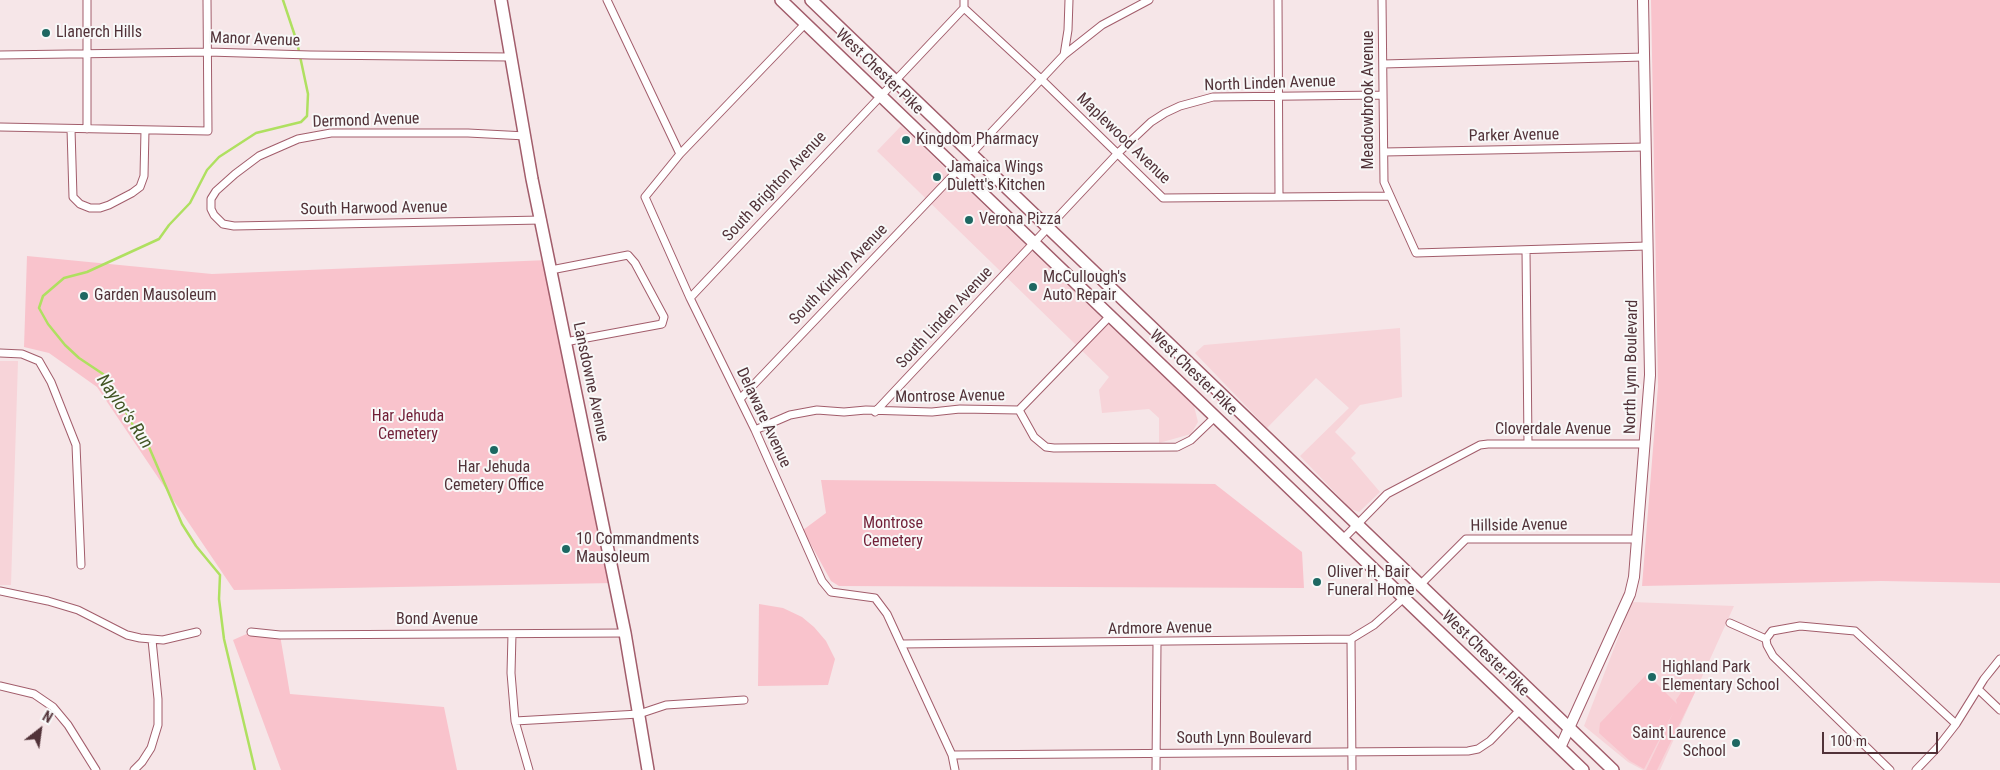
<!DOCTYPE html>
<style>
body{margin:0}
#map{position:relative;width:2000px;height:770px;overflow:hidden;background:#f6e6e8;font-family:"Roboto Condensed",sans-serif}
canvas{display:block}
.north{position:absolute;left:15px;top:705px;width:50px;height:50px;-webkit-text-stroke:4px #f8f8f8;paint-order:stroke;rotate:30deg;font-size:14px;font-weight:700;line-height:20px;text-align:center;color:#513238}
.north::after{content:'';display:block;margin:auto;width:18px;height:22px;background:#513238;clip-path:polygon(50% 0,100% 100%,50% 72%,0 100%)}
.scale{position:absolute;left:1822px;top:732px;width:116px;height:22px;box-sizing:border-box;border:2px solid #513238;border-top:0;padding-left:6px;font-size:15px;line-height:18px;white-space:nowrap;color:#513238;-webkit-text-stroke:4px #f8f8f8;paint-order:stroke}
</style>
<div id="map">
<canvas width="2000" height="770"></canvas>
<div class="north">N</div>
<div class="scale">100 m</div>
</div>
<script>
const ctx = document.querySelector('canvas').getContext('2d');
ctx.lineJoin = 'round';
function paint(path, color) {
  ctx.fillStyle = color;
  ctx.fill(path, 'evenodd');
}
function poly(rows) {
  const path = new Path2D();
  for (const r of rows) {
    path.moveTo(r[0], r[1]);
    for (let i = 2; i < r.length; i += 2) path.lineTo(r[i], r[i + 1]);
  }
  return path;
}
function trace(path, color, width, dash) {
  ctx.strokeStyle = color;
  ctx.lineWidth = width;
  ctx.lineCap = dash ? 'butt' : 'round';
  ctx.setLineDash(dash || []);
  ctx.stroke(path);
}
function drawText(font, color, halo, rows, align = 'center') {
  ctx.font = font + ' "Roboto Condensed",sans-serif';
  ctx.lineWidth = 4;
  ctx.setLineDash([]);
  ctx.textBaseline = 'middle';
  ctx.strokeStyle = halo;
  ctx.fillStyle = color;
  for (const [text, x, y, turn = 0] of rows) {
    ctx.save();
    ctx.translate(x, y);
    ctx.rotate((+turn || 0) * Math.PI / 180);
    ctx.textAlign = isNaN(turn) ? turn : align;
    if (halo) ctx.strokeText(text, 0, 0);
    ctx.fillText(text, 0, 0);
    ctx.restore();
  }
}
paint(poly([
 [901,126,1194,406,1198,422,1191,434,1159,443,1159,418,1149,409,1102,413,1099,390,1109,377,877,151],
 [1400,328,1402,397,1360,405,1335,432,1356,453,1351,458,1380,492,1359,512,1351,509,1300,456,1349,408,1316,378,1267,428,1195,353,1204,345],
 [0,361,18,361,11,585,0,585],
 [1632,602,1734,606,1660,770,1643,770,1628,762,1584,726]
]), '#f7d4d9');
paint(poly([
 [1651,0,2000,0,2000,583,1881,581,1642,586,1658,386],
 [27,256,212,274,548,260,614,583,234,590,97,387,49,353,24,347],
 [821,480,1215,484,1302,552,1304,588,839,586,831,581,803,530,826,513],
 [759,604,783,608,802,617,814,627,826,641,835,659,828,685,758,686],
 [251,632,280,635,290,694,444,707,457,770,281,770,233,640],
 [1647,674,1677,704,1676,700,1689,681,1698,686,1657,770,1646,770,1673,713,1644,769,1630,761,1599,733,1600,723]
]), '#f9c3cc');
trace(poly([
 [255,770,224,639,219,599,220,575,196,546,182,524,149,447,134,427,116,394,103,374,79,358,65,345,48,324,39,308,43,296,64,278,87,272,159,239,169,225,190,203,207,170,219,157,256,133,301,122,307,116,308,94,297,42,283,0]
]), '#afe060', 2.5);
const street = poly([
 [87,0,87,129],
 [607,0,680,154],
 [1278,0,1279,197],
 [1382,0,1384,182,1416,253,1647,246],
 [964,8,1041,79,1163,198,1390,196],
 [805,24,680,154,645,197,690,298,755,430,822,581,831,592,875,598,887,614,952,755,955,770],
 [0,55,208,52,310,55,510,57],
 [1064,55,1068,30,1069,0],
 [1383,64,1644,57],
 [0,127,208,131,207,0],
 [71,129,73,197,80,204,90,208,100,208,109,205,132,193,140,187,144,176,145,130],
 [526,136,468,133,331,133,298,139,259,156,235,174,216,191,211,199,211,209,214,215,223,224,234,226,542,220],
 [1384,152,1645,147],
 [971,154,1064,55,1102,25,1149,0],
 [1526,250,1528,444],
 [551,270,628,255,635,263,664,317,662,324,565,342],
 [690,298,964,8,964,0],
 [0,353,22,354,39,361,51,382,76,445,81,565],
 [740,399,958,170],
 [1019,410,1034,437,1046,447,1054,448,1177,447,1191,440,1215,417],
 [875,412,1118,153,1151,122,1165,113,1180,106,1213,97,1383,95],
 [755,430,790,415,817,410,844,412,866,410,932,412,960,409,1019,410,1110,316],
 [1343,539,1387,494,1480,445,1488,444,1645,444],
 [1420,585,1466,539,1637,539],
 [0,591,48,601,78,610,127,635,140,638,163,640,197,632],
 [1730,623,1766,639],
 [251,632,280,635,625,633],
 [512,634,511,673,515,721,529,770],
 [1351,639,1352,770],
 [1766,639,1772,631,1800,626,1855,631,1956,724],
 [1766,639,1767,645,1773,656,1890,770],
 [901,644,1351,639,1374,625,1404,598],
 [0,686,34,694,53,707,68,725,96,770],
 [1978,689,2000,710],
 [515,721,639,714,666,705,744,700],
 [952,755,1468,751,1478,749,1490,741,1520,710],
 [134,770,142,762,151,748,158,725,158,699,152,640],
 [1156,770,1157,643],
 [1916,770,1938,747,1956,724,1984,679,2000,659]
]);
const secondary = poly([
 [1560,748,1630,594,1634,577,1650,375,1643,0]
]);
const primary = poly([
 [501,0,532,179,625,633,648,770],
 [781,0,1583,770],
 [811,0,1613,770]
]);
trace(street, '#a25d6b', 9);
trace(secondary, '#a25d6b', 12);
trace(primary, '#a25d6b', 14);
trace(street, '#fff', 7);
trace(secondary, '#fff', 10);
trace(primary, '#fff', 11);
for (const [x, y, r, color] of [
 [46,33,5,"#1d6862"],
 [906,140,5,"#1d6862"],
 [937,177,5,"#1d6862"],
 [969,220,5,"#1d6862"],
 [1033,287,5,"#1d6862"],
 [84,296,5,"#1d6862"],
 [494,450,5,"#1d6862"],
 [566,549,5,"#1d6862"],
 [1317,582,5,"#1d6862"],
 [1652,677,5,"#1d6862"],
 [1736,743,5,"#1d6862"]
]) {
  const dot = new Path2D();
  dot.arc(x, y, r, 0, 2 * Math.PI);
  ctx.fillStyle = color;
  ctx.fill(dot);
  trace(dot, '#f8f8f8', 2);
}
drawText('16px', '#513238', '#f8f8f8', [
 ["Llanerch Hills",56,33],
 ["Kingdom Pharmacy",916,140],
 ["Jamaica Wings",947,168],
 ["Dulett's Kitchen",947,186],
 ["Verona Pizza",979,220],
 ["McCullough's",1043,278],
 ["Auto Repair",1043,296],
 ["Garden Mausoleum",94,296],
 ["Har Jehuda",494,468,"center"],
 ["Cemetery Office",494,486,"center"],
 ["10 Commandments",576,540],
 ["Mausoleum",576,558],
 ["Oliver H. Bair",1327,573],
 ["Funeral Home",1327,591],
 ["Highland Park",1662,668],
 ["Elementary School",1662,686],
 ["Saint Laurence",1726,734,"right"],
 ["School",1726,752,"right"]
], 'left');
drawText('16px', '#513238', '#f8f8f8', [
 ["Manor Avenue",255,40,2],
 ["West Chester Pike",879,72,44],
 ["North Linden Avenue",1270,84,-2],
 ["Meadowbrook Avenue",1369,100,-90],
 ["Dermond Avenue",366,121,-2],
 ["Parker Avenue",1514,136,-1],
 ["Maplewood Avenue",1123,139,44],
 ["South Brighton Avenue",775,187,-47],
 ["South Harwood Avenue",374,209,-1],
 ["South Kirklyn Avenue",839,275,-46],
 ["South Linden Avenue",945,318,-47],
 ["North Lynn Boulevard",1632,367,-89],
 ["West Chester Pike",1193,373,44],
 ["Lansdowne Avenue",590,382,78],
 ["Montrose Avenue",950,397,-1],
 ["Delaware Avenue",763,418,65],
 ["Cloverdale Avenue",1553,430],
 ["Hillside Avenue",1519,526,-1],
 ["Bond Avenue",437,620],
 ["Ardmore Avenue",1160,629,-1],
 ["West Chester Pike",1485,654,44],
 ["South Lynn Boulevard",1244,739]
]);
drawText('16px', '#711f37', '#f8f8f8', [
 ["Har Jehuda",408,417],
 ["Cemetery",408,435],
 ["Montrose",893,524],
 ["Cemetery",893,542]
]);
drawText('italic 18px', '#425524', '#f8f8f8', [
 ["Naylor's Run",124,412,56]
]);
</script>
